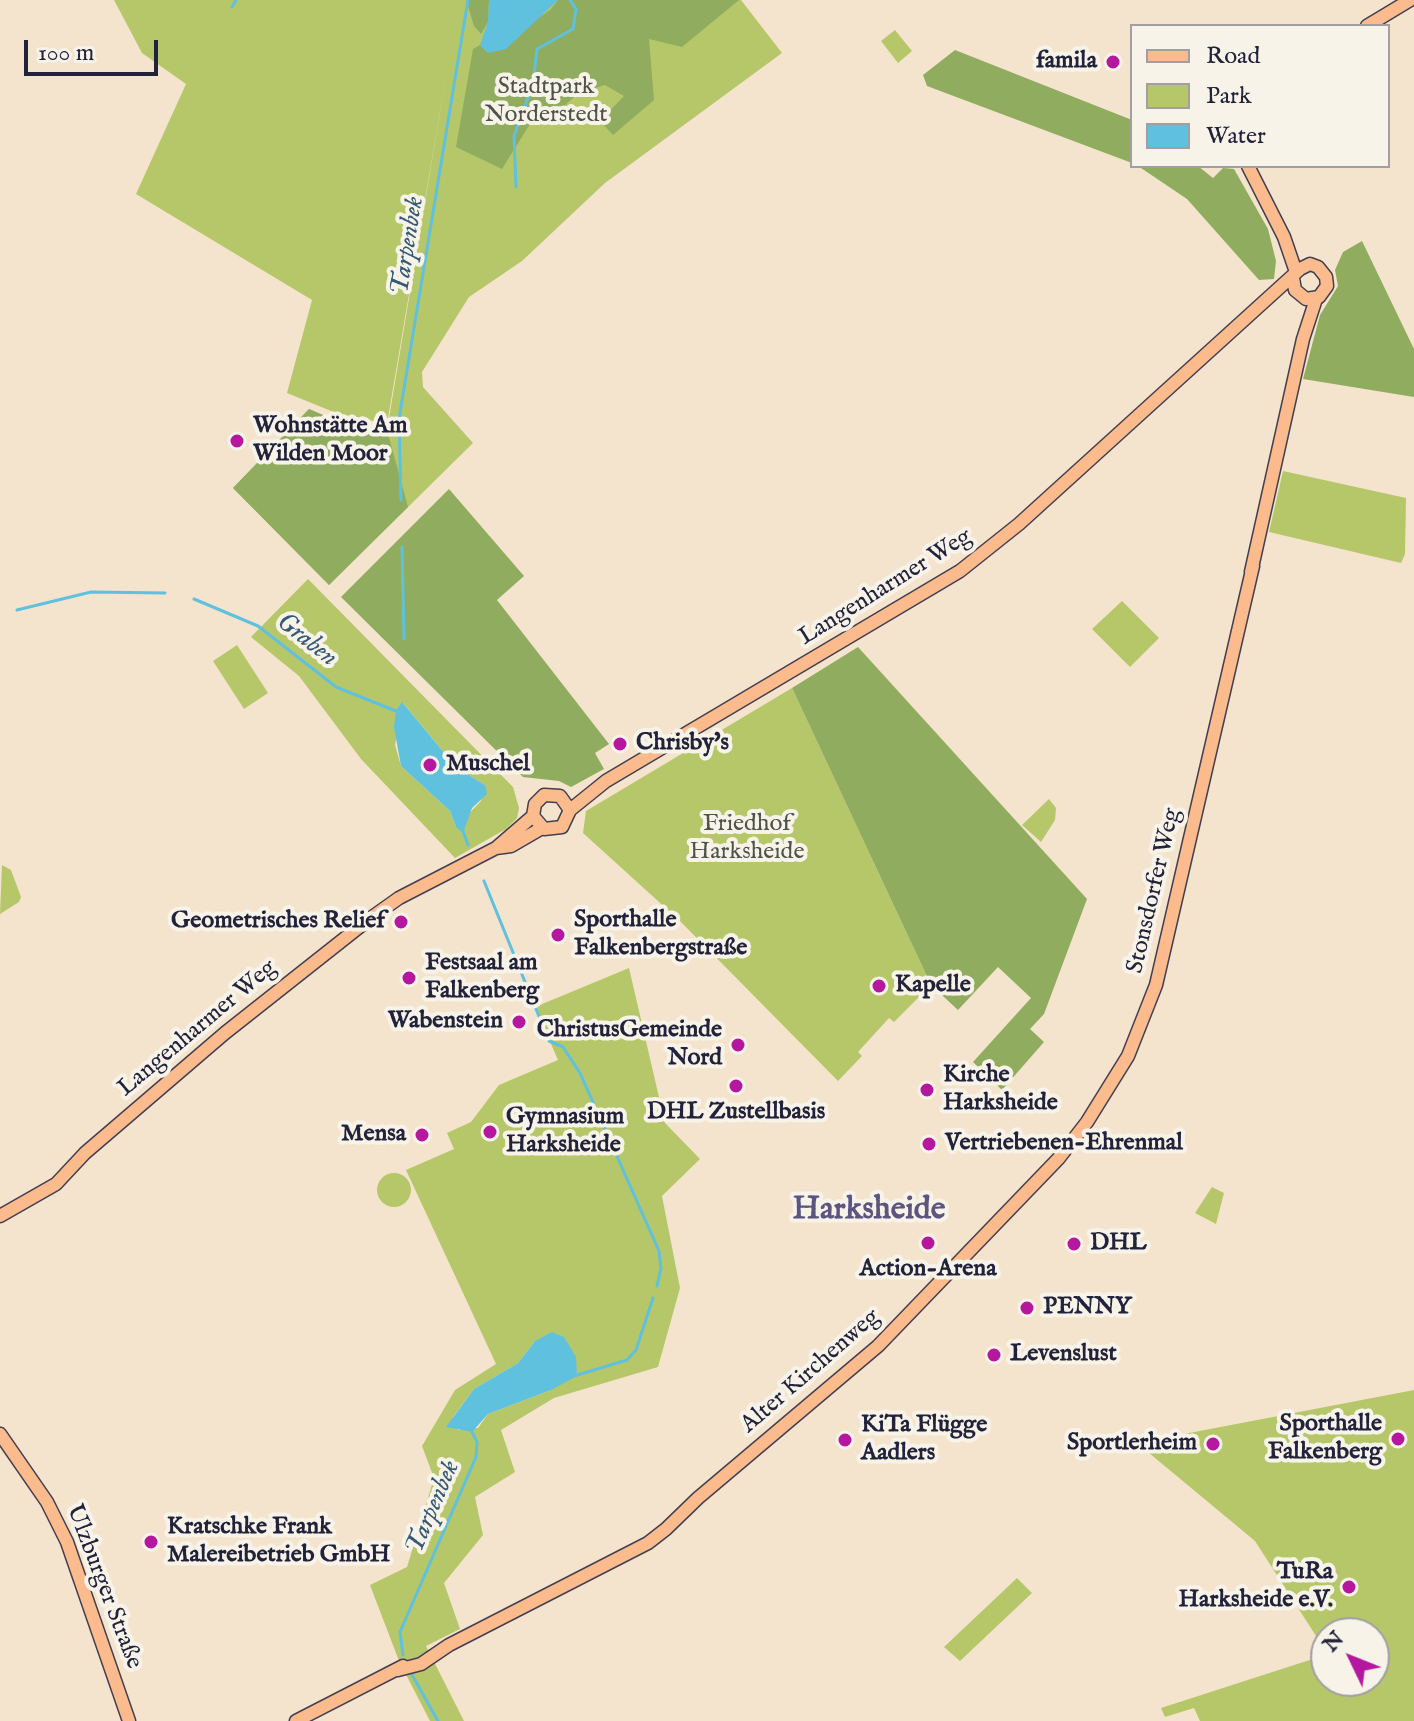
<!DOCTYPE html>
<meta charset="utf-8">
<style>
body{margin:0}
#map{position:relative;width:1414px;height:1721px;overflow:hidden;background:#f4e4cd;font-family:"IM FELL English",serif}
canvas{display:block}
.legend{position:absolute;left:1130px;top:24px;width:260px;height:144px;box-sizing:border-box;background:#f7f3e8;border:2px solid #a29fa3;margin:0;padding:10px 14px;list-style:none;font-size:24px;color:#22223b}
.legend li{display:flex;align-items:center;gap:16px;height:40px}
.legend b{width:40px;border:2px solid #a29fa3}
.north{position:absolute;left:1310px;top:1617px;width:80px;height:80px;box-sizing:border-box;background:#f7f3e8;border:2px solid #a29fa3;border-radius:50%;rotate:313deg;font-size:22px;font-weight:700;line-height:32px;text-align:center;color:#22223b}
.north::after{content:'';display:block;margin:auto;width:28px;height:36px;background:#b5179e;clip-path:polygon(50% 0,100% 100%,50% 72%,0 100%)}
.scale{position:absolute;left:24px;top:40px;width:134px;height:36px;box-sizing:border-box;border:4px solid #22223b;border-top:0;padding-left:10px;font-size:24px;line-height:28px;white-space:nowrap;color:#22223b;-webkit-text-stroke:6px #f7f3e8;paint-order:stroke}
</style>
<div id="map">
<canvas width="1414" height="1721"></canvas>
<ul class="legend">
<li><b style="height:10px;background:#fbbb8d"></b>Road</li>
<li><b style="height:22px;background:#b6c76a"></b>Park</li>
<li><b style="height:22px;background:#5fc1dd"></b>Water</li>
</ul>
<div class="north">N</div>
<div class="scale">100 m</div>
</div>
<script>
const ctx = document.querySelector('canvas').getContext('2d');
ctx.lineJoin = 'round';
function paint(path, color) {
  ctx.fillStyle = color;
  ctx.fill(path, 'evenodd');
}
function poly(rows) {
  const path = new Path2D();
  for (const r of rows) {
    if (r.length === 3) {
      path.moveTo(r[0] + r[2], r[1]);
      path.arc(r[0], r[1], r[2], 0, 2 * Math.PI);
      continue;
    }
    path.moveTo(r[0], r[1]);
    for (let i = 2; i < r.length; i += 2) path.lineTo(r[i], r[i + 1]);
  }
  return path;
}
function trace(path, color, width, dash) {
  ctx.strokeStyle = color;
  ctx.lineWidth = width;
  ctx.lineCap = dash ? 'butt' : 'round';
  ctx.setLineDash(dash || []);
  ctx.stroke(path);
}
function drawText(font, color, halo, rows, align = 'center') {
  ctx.font = font + ' "IM FELL English",serif';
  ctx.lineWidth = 8;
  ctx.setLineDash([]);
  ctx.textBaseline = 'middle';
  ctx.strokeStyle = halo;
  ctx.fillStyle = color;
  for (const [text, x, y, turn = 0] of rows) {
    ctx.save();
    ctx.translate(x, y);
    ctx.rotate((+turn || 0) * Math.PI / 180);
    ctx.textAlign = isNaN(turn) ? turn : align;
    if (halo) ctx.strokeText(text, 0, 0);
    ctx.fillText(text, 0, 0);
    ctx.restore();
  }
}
paint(poly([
 [114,0,741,0,782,53,605,183,522,261,469,297,422,372,423,387,473,443,329,585,233,488,309,409,337,421,387,430,446,76,387,424,336,413,287,393,312,300,136,194,186,84,142,53],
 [895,30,912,51,898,63,881,41],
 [1283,471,1406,498,1405,554,1401,563,1269,532],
 [308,579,513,787,519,808,517,818,506,829,455,858,361,759,299,676,251,637],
 [403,703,456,767,485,785,481,801,456,827,450,811,401,766,395,745],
 [1122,601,1159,638,1130,667,1092,629],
 [237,645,268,693,244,709,213,661],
 [792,688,931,985,894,1022,889,1018,858,1052,862,1056,838,1081,680,921,583,833,586,811],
 [1049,799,1056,808,1055,820,1041,842,1022,825],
 [2,865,11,870,21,897,19,902,0,914],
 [629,968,665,1123,700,1159,662,1196,680,1288,658,1367,554,1398,501,1430,515,1472,475,1497,483,1535,444,1583,460,1629,426,1646,464,1721,430,1721,399,1661,370,1585,407,1567,434,1478,422,1446,455,1390,496,1364,406,1170,454,1149,447,1133,471,1122,499,1085,558,1060,535,1007],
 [535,1341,551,1390,488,1414,478,1428,458,1430,453,1417,474,1389,518,1363],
 [394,1190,17],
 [1212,1187,1224,1193,1216,1224,1195,1213],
 [1414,1390,1414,1721,1200,1721,1194,1708,1165,1717,1161,1708,1319,1657,1318,1639,1255,1541,1137,1443],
 [1326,1633,1374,1633,1374,1681,1326,1681],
 [1017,1578,1032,1593,960,1661,944,1647]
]), '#b6c76a');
paint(poly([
 [466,0,489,0,488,22,481,34,474,26],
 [558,0,739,0,682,47,649,39,654,100,613,135,600,121,624,96,605,85,579,93,546,121,533,119,502,169,456,147,473,49,480,45,488,53,550,10],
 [955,50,1132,120,1132,163,927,86,923,75],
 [1138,166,1198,166,1213,178,1223,168,1234,169,1268,229,1276,261,1274,279,1259,280,1187,199],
 [1362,241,1414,349,1414,397,1303,379,1320,315,1338,286,1335,270,1343,252],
 [309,409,337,421,387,430,408,507,329,585,233,488],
 [449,489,524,576,497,600,609,744,595,753,604,769,571,787,559,781,523,777,341,597],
 [858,647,1087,899,1044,1014,1030,1029,1044,1042,1002,1090,973,1062,1031,998,998,967,958,1010,931,985,792,688]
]), '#90ac5e');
paint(poly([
 [489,0,558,0,506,49,488,53,480,45,488,22],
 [402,702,456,767,485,785,487,794,472,808,463,833,456,827,450,811,401,766,394,727,396,711],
 [552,1332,564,1337,576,1357,577,1376,551,1390,488,1414,472,1432,446,1427,474,1389,518,1363,535,1341]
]), '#5fc1dd');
trace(poly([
 [232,7,236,0],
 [516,187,514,136,533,84,537,49,573,29,576,9,570,0],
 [401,500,399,419,468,0],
 [402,547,404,639],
 [194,599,258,626,336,687,396,711],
 [17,610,91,592,165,593],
 [463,831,468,845],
 [484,881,549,1041,563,1047,580,1073,659,1251,661,1268,657,1286],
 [574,1376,627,1360,636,1350,653,1298],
 [403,1655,400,1632,476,1457,477,1442,471,1430],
 [411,1673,438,1721]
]), '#5fc1dd', 3);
const major = poly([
 [1367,26,1410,0],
 [1248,166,1284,237,1296,272],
 [1251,572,1303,339,1316,299],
 [533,816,544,829,562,827,570,810,606,781,960,571,1019,524,1300,269,1310,264,1318,267,1326,277,1327,286,1319,297,1306,299,1295,290,1293,278],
 [496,848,511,846,542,828],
 [0,1216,56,1184,85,1153,225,1033,368,920,399,898,496,848,533,816,535,804,544,795,560,796,570,810],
 [0,1434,47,1502,67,1542,129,1721],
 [398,1670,421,1664,449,1645,648,1543,666,1529,698,1498,878,1346,1059,1158,1087,1122,1128,1056,1156,985,1253,566],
 [296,1721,403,1666]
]);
trace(major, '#423f51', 15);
trace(major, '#fbbb8d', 12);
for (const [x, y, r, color] of [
 [1113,62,8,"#b5179e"],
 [237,441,8,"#b5179e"],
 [620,744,8,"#b5179e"],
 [430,765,8,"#b5179e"],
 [401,922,8,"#b5179e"],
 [558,935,8,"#b5179e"],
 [409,978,8,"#b5179e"],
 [879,986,8,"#b5179e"],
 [519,1022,8,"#b5179e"],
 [738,1045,8,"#b5179e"],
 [736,1086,8,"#b5179e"],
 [927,1090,8,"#b5179e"],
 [490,1132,8,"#b5179e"],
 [422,1135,8,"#b5179e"],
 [929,1144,8,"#b5179e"],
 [928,1243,8,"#b5179e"],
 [1074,1244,8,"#b5179e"],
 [1027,1308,8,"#b5179e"],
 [994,1355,8,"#b5179e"],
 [1398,1439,8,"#b5179e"],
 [845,1440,8,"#b5179e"],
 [1213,1444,8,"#b5179e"],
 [151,1542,8,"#b5179e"],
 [1349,1587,8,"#b5179e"]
]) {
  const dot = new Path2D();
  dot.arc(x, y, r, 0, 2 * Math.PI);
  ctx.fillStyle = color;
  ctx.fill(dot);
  trace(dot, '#f7f3e8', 3);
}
drawText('bold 24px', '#22223b', '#f7f3e8', [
 ["famila",1097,62,"right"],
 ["Wohnstätte Am",253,427],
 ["Wilden Moor",253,455],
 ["Chrisby's",636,744],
 ["Muschel",446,765],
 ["Sporthalle",574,921],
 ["Falkenbergstraße",574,949],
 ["Geometrisches Relief",385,922,"right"],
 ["Festsaal am",425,964],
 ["Falkenberg",425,992],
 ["Kapelle",895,986],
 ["Wabenstein",503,1022,"right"],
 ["ChristusGemeinde",722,1031,"right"],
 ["Nord",722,1059,"right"],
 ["Kirche",943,1076],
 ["Harksheide",943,1104],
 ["DHL Zustellbasis",736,1113,"center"],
 ["Gymnasium",506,1118],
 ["Harksheide",506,1146],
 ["Mensa",406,1135,"right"],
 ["Vertriebenen-Ehrenmal",945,1144],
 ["DHL",1090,1244],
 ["Action-Arena",928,1270,"center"],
 ["PENNY",1043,1308],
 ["Levenslust",1010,1355],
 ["Sporthalle",1382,1425,"right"],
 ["Falkenberg",1382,1453,"right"],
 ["KiTa Flügge",861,1426],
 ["Aadlers",861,1454],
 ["Sportlerheim",1197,1444,"right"],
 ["Kratschke Frank",167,1528],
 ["Malereibetrieb GmbH",167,1556],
 ["TuRa",1333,1573,"right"],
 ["Harksheide e.V.",1333,1601,"right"]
], 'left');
drawText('24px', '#4e5449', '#f7f3e8', [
 ["Stadtpark",546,88],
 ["Norderstedt",546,116],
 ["Friedhof",747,825],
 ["Harksheide",747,853]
]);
drawText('24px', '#22223b', '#f7f3e8', [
 ["Langenharmer Weg",886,588,-32],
 ["Stonsdorfer Weg",1155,891,-77],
 ["Langenharmer Weg",198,1029,-40],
 ["Alter Kirchenweg",811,1372,-41],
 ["Ulzburger Straße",103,1587,69]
]);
drawText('italic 26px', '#375a74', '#f7f3e8', [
 ["Tarpenbek",409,246,-81],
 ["Graben",306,641,38],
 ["Tarpenbek",434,1508,-67]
]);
drawText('bold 32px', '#5b557f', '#f7f3e8', [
 ["Harksheide",869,1211]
]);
</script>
